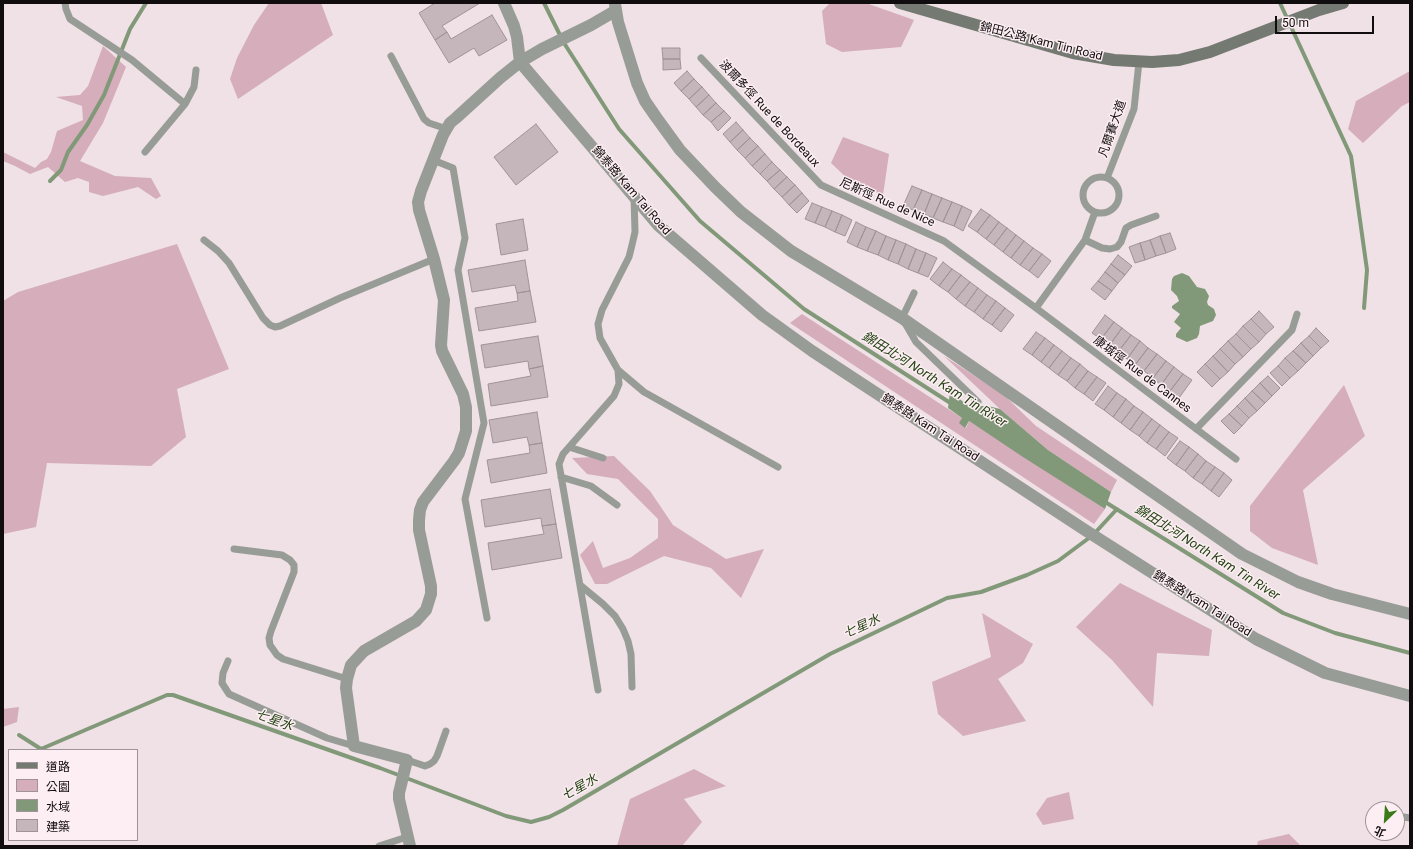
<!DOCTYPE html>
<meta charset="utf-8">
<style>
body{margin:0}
#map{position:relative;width:1413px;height:849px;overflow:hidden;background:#efe1e5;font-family:Roboto,"Noto Sans TC",sans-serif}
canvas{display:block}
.frame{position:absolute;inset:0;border:4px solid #110c0e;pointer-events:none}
.legend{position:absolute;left:8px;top:749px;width:130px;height:92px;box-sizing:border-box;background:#fceef2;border:1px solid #9e9497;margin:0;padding:5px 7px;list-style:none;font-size:12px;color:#110c0e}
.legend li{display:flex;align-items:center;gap:8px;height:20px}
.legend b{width:20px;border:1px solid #9e9497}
.north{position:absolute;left:1365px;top:801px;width:40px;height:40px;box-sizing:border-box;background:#fceef2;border:1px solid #9e9497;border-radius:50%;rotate:205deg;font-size:11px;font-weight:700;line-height:16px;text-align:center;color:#110c0e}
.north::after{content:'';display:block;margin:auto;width:14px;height:18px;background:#3b7a18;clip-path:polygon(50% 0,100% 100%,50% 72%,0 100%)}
.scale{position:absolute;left:1275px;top:16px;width:99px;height:18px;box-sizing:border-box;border:2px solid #110c0e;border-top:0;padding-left:5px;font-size:12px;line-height:14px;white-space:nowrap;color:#110c0e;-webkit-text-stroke:3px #fceef2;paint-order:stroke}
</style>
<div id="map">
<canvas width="1413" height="849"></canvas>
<div class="frame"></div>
<ul class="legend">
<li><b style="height:5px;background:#747972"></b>道路</li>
<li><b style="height:11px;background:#d5adbb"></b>公園</li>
<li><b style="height:11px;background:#829979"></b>水域</li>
<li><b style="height:11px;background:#c4b6ba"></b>建築</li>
</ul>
<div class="north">北</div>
<div class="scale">50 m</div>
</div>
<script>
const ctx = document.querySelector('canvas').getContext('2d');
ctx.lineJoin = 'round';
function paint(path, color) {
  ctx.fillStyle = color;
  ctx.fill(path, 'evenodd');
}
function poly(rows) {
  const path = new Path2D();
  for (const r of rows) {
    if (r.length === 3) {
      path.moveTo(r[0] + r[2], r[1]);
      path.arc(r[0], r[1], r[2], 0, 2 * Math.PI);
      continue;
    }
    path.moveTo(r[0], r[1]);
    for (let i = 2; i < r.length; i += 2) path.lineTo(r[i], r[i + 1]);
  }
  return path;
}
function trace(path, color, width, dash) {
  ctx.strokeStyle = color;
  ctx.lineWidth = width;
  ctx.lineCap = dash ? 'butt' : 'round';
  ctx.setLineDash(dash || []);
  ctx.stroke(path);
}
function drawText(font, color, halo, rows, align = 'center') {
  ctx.font = font + ' Roboto,"Noto Sans TC",sans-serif';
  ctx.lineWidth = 3;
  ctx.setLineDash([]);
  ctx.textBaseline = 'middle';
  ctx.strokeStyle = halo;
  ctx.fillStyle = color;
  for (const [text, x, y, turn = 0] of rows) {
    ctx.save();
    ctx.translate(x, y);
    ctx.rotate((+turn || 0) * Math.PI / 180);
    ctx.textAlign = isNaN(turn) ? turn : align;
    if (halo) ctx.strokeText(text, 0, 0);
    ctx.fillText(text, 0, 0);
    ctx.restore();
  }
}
paint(poly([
 [269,3,321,3,333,35,238,99,230,79,237,58,254,25],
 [830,3,866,3,914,20,901,47,842,52,826,44,822,11],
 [103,46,126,67,103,123,80,161,115,176,151,178,161,196,156,199,138,187,103,196,89,192,89,182,78,178,65,182,48,167,30,174,15,166,3,161,3,152,35,168,41,162,47,159,51,152,57,131,83,120,82,106,56,97,80,95,88,86],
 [1410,71,1410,102,1402,106,1363,143,1348,129,1356,101],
 [843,137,889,154,883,195,851,182,831,163],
 [177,244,229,369,177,389,186,437,151,466,47,463,36,527,3,534,3,301,18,292],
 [802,314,962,418,960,423,966,428,969,421,1105,509,1094,524,790,323],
 [944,356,1004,395,1036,426,1117,480,1111,492,1048,450,1000,409],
 [1344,385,1365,436,1303,490,1318,565,1272,548,1250,531,1250,506],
 [614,456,650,491,673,525,726,559,764,549,741,598,711,568,664,556,607,584,595,584,580,555,593,541,603,568,630,558,658,538,658,519,618,479,587,474,572,458],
 [1120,583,1212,630,1209,656,1157,653,1153,707,1112,660,1076,627],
 [982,613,1033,644,1023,663,998,679,1026,721,963,736,938,714,932,682,991,657],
 [19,707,17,722,3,727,3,709],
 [694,769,726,786,684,799,702,822,682,846,617,846,630,799],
 [1069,792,1074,819,1043,825,1036,814,1047,798],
 [1289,834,1301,846,1257,846,1258,841]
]), '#d5adbb');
paint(poly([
 [1182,273,1189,276,1197,287,1205,289,1209,296,1207,302,1208,305,1214,309,1216,315,1213,321,1200,326,1199,334,1197,338,1187,342,1176,337,1176,334,1181,328,1174,322,1180,314,1172,308,1172,306,1179,301,1177,296,1171,290,1172,279,1174,276],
 [950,392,969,406,988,406,1000,409,1048,450,1111,492,1105,509,1023,457,969,421,965,428,959,423,962,418,948,408]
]), '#829979');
trace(poly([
 [544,3,564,43,619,129,700,221,804,309,952,404],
 [1280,3,1351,156,1367,270,1364,308],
 [50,181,61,170,68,152,87,125,104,95,130,29,146,3],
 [1102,500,1283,613,1335,633,1410,653],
 [19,735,41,749,167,695,173,695,380,768,506,816,531,822,549,817,563,810,830,654,947,598,981,592,1027,575,1058,561,1093,535,1117,509]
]), '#829979', 4);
const building = poly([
 [435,3,480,3,442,26,447,32,435,40,419,13,435,3],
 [492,15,507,40,479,56,474,48,449,63,435,40,447,32,451,39,492,15],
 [662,48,680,48,680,59,663,59,662,48],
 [663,59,680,59,681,69,663,70,663,59],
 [687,71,694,79,681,91,674,83,687,71],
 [694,79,702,87,689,99,681,91,694,79],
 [702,87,709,95,696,107,689,99,702,87],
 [709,95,716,103,703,115,696,107,709,95],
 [716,103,724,111,711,122,703,115,716,103],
 [724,111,731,118,718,131,711,122,724,111],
 [736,122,743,130,730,142,723,134,736,122],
 [536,124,558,152,516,185,494,157,536,124],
 [743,130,750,138,737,150,730,142,743,130],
 [750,138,758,146,745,158,737,150,750,138],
 [758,146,765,154,752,166,745,158,758,146],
 [765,154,772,162,760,174,752,166,765,154],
 [772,162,780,170,767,181,760,174,772,162],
 [780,170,787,177,774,189,767,181,780,170],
 [787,177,795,185,782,197,774,189,787,177],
 [795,185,802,193,789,205,782,197,795,185],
 [912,186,922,190,913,210,903,206,912,186],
 [922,190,932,194,924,214,913,210,922,190],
 [802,193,809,201,797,213,789,205,802,193],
 [932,194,942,198,933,218,924,214,932,194],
 [942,198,952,202,943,222,933,218,942,198],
 [952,202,962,206,954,226,943,222,952,202],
 [812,203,822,207,815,223,805,219,812,203],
 [962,206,972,211,963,231,954,226,962,206],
 [822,207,832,211,825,227,815,223,822,207],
 [981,209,990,215,977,232,968,226,981,209],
 [832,211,842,215,835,232,825,227,832,211],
 [842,215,852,220,845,236,835,232,842,215],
 [990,215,999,222,986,239,977,232,990,215],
 [523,219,528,250,501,255,496,224,523,219],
 [856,222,866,227,857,247,847,242,856,222],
 [999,222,1007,228,994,245,986,239,999,222],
 [866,227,876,231,867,251,857,247,866,227],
 [1007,228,1016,235,1003,252,994,245,1007,228],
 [876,231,886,236,878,255,867,251,876,231],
 [1170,233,1176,249,1166,253,1160,236,1170,233],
 [1016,235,1024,241,1011,258,1003,252,1016,235],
 [886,236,896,240,888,260,878,255,886,236],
 [1160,236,1166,253,1156,256,1150,240,1160,236],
 [896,240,906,244,898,264,888,260,896,240],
 [1150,240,1156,256,1145,260,1140,243,1150,240],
 [1024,241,1033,248,1020,265,1011,258,1024,241],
 [1140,243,1145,260,1135,263,1129,247,1140,243],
 [906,244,916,249,908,269,898,264,906,244],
 [1033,248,1042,254,1029,271,1020,265,1033,248],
 [916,249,926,253,918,273,908,269,916,249],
 [926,253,937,258,928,277,918,273,926,253],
 [1042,254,1051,261,1038,278,1029,271,1042,254],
 [1118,255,1132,266,1125,275,1111,264,1118,255],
 [525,260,530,291,517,293,515,285,472,292,468,270,525,260],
 [943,262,952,269,939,286,930,279,943,262],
 [1111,264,1125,275,1118,283,1105,272,1111,264],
 [952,269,961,275,948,292,939,286,952,269],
 [1105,272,1118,283,1112,291,1098,281,1105,272],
 [961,275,970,282,956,299,948,292,961,275],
 [1098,281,1112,291,1105,300,1091,289,1098,281],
 [970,282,978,288,965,306,956,299,970,282],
 [978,288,987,295,974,312,965,306,978,288],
 [530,291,536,322,479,331,475,308,518,301,517,293,530,291],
 [987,295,996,301,983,319,974,312,987,295],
 [996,301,1005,308,992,325,983,319,996,301],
 [1005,308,1014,315,1001,332,992,325,1005,308],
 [1259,311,1274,327,1266,334,1251,319,1259,311],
 [1105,315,1114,322,1101,339,1092,333,1105,315],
 [1251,319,1266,334,1259,342,1243,326,1251,319],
 [1114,322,1122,328,1109,346,1101,339,1114,322],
 [1243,326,1259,342,1251,349,1236,334,1243,326],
 [1122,328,1131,335,1118,352,1109,346,1122,328],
 [1316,328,1329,341,1321,348,1309,336,1316,328],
 [1036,332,1045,338,1032,355,1023,349,1036,332],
 [1236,334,1251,349,1243,357,1228,341,1236,334],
 [1131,335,1140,341,1127,359,1118,352,1131,335],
 [538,336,543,366,529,369,528,361,485,368,481,345,538,336],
 [1309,336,1321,348,1313,356,1301,343,1309,336],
 [1045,338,1054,345,1041,362,1032,355,1045,338],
 [1140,341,1148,348,1135,365,1127,359,1140,341],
 [1228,341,1243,357,1235,364,1220,349,1228,341],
 [1301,343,1313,356,1306,363,1293,351,1301,343],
 [1054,345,1062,351,1049,368,1041,362,1054,345],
 [1148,348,1157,354,1144,371,1135,365,1148,348],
 [1220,349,1235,364,1228,372,1213,356,1220,349],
 [1062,351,1071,358,1058,375,1049,368,1062,351],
 [1293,351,1306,363,1298,371,1285,358,1293,351],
 [1157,354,1166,361,1153,378,1144,371,1157,354],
 [1213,356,1228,372,1220,379,1205,364,1213,356],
 [1071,358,1080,364,1067,381,1058,375,1071,358],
 [1285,358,1298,371,1290,378,1278,366,1285,358],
 [1166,361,1174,367,1161,385,1153,378,1166,361],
 [1080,364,1088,371,1075,388,1067,381,1080,364],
 [1205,364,1220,379,1212,387,1197,372,1205,364],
 [543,366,548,397,491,406,488,384,531,376,529,369,543,366],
 [1278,366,1290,378,1282,386,1270,373,1278,366],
 [1174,367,1183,374,1170,391,1161,385,1174,367],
 [1088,371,1097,377,1084,394,1075,388,1088,371],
 [1183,374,1192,380,1179,398,1170,391,1183,374],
 [1268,376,1280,388,1272,396,1260,383,1268,376],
 [1097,377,1106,383,1093,401,1084,394,1097,377],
 [1260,383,1272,396,1265,403,1252,391,1260,383],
 [1108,386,1117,393,1104,410,1095,404,1108,386],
 [1252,391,1265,403,1257,411,1245,398,1252,391],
 [1117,393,1126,399,1113,417,1104,410,1117,393],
 [1245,398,1257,411,1249,418,1237,406,1245,398],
 [1126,399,1134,406,1121,423,1113,417,1126,399],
 [1134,406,1143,412,1130,430,1121,423,1134,406],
 [1237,406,1249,418,1242,426,1229,414,1237,406],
 [537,412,542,443,529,445,527,437,493,443,489,420,537,412],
 [1143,412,1152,419,1139,436,1130,430,1143,412],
 [1229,414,1242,426,1234,434,1221,421,1229,414],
 [1152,419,1160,425,1147,443,1139,436,1152,419],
 [1160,425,1169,432,1156,449,1147,443,1160,425],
 [1169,432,1178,438,1165,456,1156,449,1169,432],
 [1180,441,1189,447,1176,465,1167,458,1180,441],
 [542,443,547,473,491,483,487,460,530,453,529,445,542,443],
 [1189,447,1198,454,1185,471,1176,465,1189,447],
 [1198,454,1206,461,1193,478,1185,471,1198,454],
 [1206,461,1215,467,1202,484,1193,478,1206,461],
 [1215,467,1224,473,1211,491,1202,484,1215,467],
 [1224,473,1232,480,1219,497,1211,491,1224,473],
 [550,489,556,524,542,526,541,518,485,527,481,500,550,489],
 [556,524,562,558,492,570,488,543,544,534,542,526,556,524]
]);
paint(building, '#c4b6ba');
trace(building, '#a09398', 1);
trace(poly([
 [65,3,66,9,70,19,132,60,185,104],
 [391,56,424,119,429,123,447,129],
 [701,58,821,185,944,241,1036,308,1236,459],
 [145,152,185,104,194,87,196,70],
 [433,160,453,168,465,238,458,270,484,423,465,499,487,618],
 [1101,195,18],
 [1107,178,1134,109,1139,62],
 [204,240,218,251,229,263,263,318,270,325,275,327,280,326,340,298,434,259],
 [1085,240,1102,248,1110,249,1117,247,1121,242,1126,228,1131,225,1156,216],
 [914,293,902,318,916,342,978,402],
 [1036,308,1085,240,1095,212],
 [618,370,644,392,778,467],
 [1196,429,1292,330,1297,314],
 [569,447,603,458],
 [561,477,591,486,617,505],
 [234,549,282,555,290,560,294,565,294,572,271,631,269,638,270,645,277,655,283,659,347,679],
 [580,585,603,604,615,616,623,629,628,641,631,654,632,687],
 [228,661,223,673,222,683,229,694,327,738,354,746],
 [598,690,559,464,563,454,614,396,619,384,618,370,600,338,598,324,602,310,629,257,632,245,635,232,634,197],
 [407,760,425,766,430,764,434,761,437,756,446,731],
 [1397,816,1410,818],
 [379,846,407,837]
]), '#989c97', 7);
trace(poly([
 [504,3,514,26,517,37,520,62],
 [615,4,618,22,637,83,645,101,656,117,680,150,715,187,741,212,791,251,902,318,1242,554,1298,582,1332,594,1410,614],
 [520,62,659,226,762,315,812,351,1085,530,1256,639,1325,673,1410,696],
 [410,846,399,799,399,793,407,760,354,746,346,688,347,679,351,665,364,651,416,621,426,610,431,594,431,586,419,530,419,520,420,510,423,502,454,461,459,453,466,431,466,407,463,394,442,351,441,345,444,300,434,259,419,210,418,202,421,191,443,135,450,123,456,118,500,78,520,62,542,49,591,25,615,11]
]), '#989c97', 12);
trace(poly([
 [900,3,1073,53,1114,60,1152,62,1179,60,1210,52,1319,10,1343,3]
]), '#747972', 12);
drawText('12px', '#110c0e', '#fceef2', [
 ["錦田公路 Kam Tin Road",1041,42,14],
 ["波爾多徑 Rue de Bordeaux",769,114,47],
 ["凡爾賽大道",1113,129,-71],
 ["錦泰路 Kam Tai Road",631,191,49],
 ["尼斯徑 Rue de Nice",887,203,24],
 ["康城徑 Rue de Cannes",1142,375,37],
 ["錦泰路 Kam Tai Road",930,428,33],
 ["錦泰路 Kam Tai Road",1202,604,32]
]);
drawText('italic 13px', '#224313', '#fceef2', [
 ["錦田北河 North Kam Tin River",934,380,32],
 ["錦田北河 North Kam Tin River",1207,553,32],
 ["七星水",862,627,-25],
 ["七星水",274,721,20],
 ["七星水",580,788,-30]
]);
</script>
